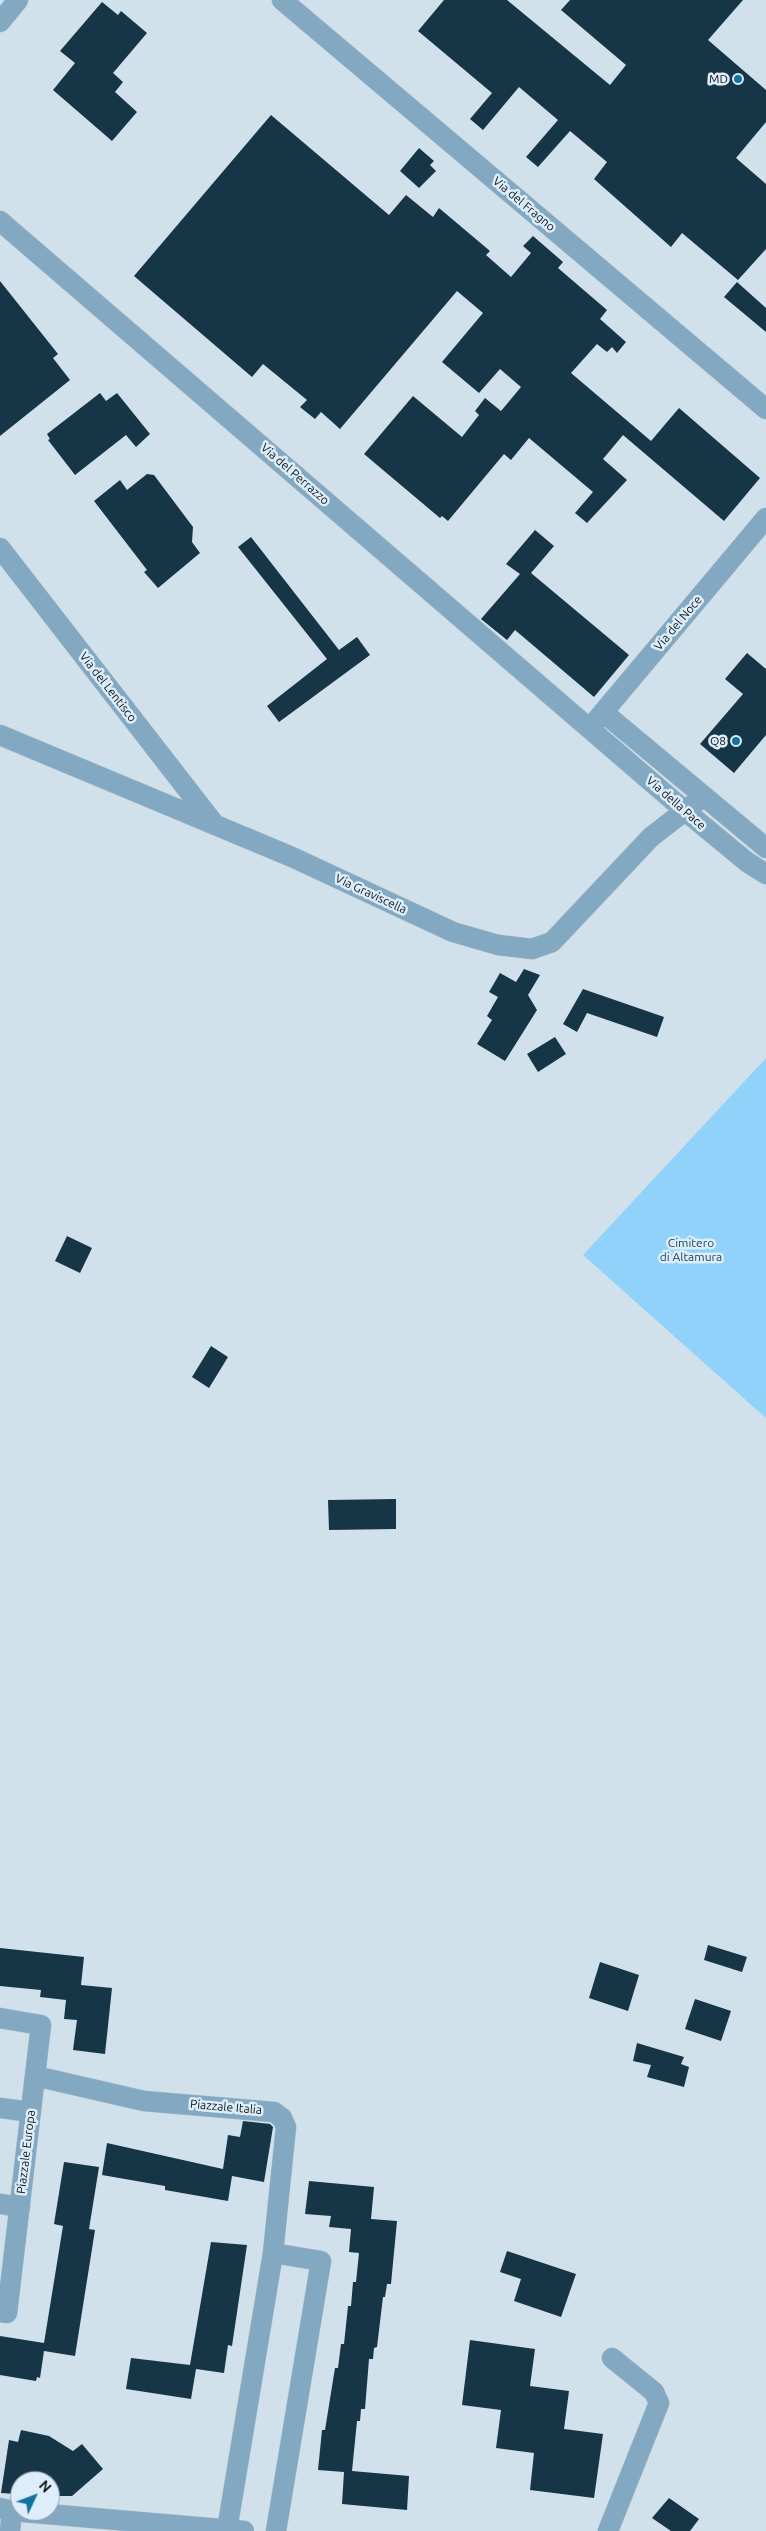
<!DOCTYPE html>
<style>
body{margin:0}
#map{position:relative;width:766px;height:2531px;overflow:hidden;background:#d0e1ec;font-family:Ubuntu,sans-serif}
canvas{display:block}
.north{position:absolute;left:10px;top:2471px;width:50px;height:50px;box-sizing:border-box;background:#ddeefa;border:1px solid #8b97a0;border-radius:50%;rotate:47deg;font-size:14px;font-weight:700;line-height:20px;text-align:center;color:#0f1519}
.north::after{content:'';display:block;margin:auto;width:18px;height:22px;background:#1273a1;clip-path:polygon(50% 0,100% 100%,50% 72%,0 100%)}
</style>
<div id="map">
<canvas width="766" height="2531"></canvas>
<div class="north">N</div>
</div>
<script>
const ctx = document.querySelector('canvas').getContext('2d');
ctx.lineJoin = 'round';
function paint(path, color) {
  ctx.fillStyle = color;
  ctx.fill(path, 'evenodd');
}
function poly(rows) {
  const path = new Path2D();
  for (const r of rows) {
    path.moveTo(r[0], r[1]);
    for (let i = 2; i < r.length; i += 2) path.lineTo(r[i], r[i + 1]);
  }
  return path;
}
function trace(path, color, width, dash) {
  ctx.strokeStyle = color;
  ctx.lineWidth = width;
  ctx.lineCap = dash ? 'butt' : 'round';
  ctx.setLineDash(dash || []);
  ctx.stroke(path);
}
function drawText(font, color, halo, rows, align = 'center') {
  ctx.font = font + ' Ubuntu,sans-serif';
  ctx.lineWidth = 5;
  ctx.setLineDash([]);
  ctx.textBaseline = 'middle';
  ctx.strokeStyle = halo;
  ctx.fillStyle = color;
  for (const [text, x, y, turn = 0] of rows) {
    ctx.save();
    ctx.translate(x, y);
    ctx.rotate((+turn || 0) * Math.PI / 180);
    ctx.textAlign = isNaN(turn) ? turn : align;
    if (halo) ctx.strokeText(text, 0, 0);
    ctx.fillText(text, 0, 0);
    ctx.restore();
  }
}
paint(poly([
 [766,1058,766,1418,583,1255]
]), '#90d2fa');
paint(poly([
 [444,0,507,0,610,85,626,65,561,10,570,0,743,0,708,40,766,90,766,122,736,158,766,184,766,249,738,280,682,233,671,247,594,179,607,162,570,131,538,167,526,157,558,120,519,87,483,130,470,119,492,93,418,31],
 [102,2,118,15,121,11,147,33,113,73,123,82,115,92,137,112,112,141,53,90,75,63,60,51],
 [271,115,389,215,406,195,433,217,439,208,490,251,486,255,511,277,531,253,523,246,533,236,563,262,558,268,607,310,600,319,626,342,617,353,612,347,607,352,597,344,571,373,651,441,679,408,760,478,724,521,623,435,603,459,627,480,587,523,575,513,593,492,529,438,511,460,504,454,448,521,442,516,440,518,364,454,413,396,462,437,479,415,475,411,485,398,501,411,521,387,500,369,479,393,442,362,483,313,457,291,340,429,321,412,315,419,300,407,307,400,263,364,252,377,134,276],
 [419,148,434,161,430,165,436,171,419,188,400,171],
 [0,281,58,354,53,358,70,380,0,436],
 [737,282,766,308,766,332,724,297],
 [100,393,106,401,117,393,150,434,136,447,126,435,75,475,48,440,50,439,47,434],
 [147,474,154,475,193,527,192,542,200,553,158,588,144,572,147,570,94,501,120,480,127,490],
 [535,530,554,546,531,573,629,655,594,697,515,630,507,640,481,619,520,574,506,564],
 [251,537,339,650,357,637,370,655,279,722,267,706,327,659,238,547],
 [747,653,766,669,766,735,734,773,700,744,743,694,725,679],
 [524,969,540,975,528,995,537,1010,505,1061,477,1044,492,1020,487,1016,498,997,489,992,500,973,516,982],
 [583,989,664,1017,657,1037,587,1013,577,1032,563,1024],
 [555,1037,566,1054,538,1072,527,1054],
 [67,1236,92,1248,80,1273,55,1261],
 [211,1346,228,1357,209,1388,192,1377],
 [396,1499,396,1529,329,1530,328,1500],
 [708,1945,747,1957,742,1972,704,1960],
 [0,1948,84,1957,81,1985,112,1988,105,2054,73,2050,77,2020,64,2019,66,2000,40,1997,41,1990,0,1986],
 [600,1962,639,1975,628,2011,589,1998],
 [695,1999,731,2011,721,2041,685,2029],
 [637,2043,684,2057,681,2064,689,2067,684,2087,647,2077,651,2065,633,2061],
 [243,2121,270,2124,273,2127,264,2182,232,2176,228,2201,165,2190,165,2186,102,2175,107,2143,223,2169,228,2135,240,2137],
 [64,2162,99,2167,89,2229,95,2230,75,2356,44,2351,40,2378,37,2377,36,2381,0,2375,0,2336,44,2343,63,2226,54,2224],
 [309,2181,374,2187,371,2219,397,2221,391,2284,387,2284,385,2297,383,2297,377,2347,374,2348,373,2359,369,2359,365,2409,361,2409,360,2421,357,2421,352,2471,409,2476,407,2510,342,2504,344,2472,318,2470,322,2430,325,2430,335,2368,338,2368,341,2344,344,2344,348,2306,351,2306,353,2282,356,2282,359,2253,349,2252,351,2229,329,2227,331,2216,305,2214],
 [211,2242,247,2245,232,2346,228,2345,224,2373,196,2369,191,2399,126,2389,131,2358,190,2365],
 [507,2251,576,2274,561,2317,514,2301,521,2279,500,2272],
 [470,2340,535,2349,530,2386,569,2391,564,2429,603,2434,594,2498,530,2490,534,2453,496,2448,501,2410,462,2405],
 [21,2430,49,2436,73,2451,82,2444,103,2469,72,2496,54,2496,54,2481,18,2481,16,2494,1,2493,9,2440,18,2442],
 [669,2498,699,2519,690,2531,671,2531,652,2518]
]), '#163547');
const street = poly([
 [282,0,766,409],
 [0,22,18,0],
 [0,221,684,810,747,862,766,874],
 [0,548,215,825],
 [603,712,766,848],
 [590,728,766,518],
 [0,735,292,857,453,932,498,945,532,949,552,942,651,837,704,796],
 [0,2018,41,2025,7,2313,0,2312],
 [35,2076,144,2101,274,2112,282,2118,286,2127,273,2253],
 [0,2108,31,2112],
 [0,2204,20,2207],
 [0,2508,12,2511,244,2531],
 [227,2530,273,2253,321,2261,276,2531],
 [10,2531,12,2511],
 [608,2531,659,2403,654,2392,612,2358]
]);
trace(street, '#adbcc6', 21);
trace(street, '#82a9c1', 20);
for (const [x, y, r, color] of [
 [738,79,5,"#1273a1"],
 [736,741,5,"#1273a1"]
]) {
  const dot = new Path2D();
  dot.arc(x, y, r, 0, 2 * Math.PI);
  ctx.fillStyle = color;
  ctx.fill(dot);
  trace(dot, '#ddeefa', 2);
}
drawText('12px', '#0f1519', '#ddeefa', [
 ["MD",728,79],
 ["Q8",726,741]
], 'right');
drawText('12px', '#0f1519', '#ddeefa', [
 ["Via del Fragno",524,204,40],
 ["Via del Perrazzo",295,474,41],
 ["Via del Noce",678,623,-50],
 ["Via del Lentisco",108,687,52],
 ["Via della Pace",676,803,41],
 ["Via Graviscella",371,894,25],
 ["Piazzale Italia",226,2107,5],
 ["Piazzale Europa",26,2152,-83]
]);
drawText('12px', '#143e54', '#ddeefa', [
 ["Cimitero",691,1243],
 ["di Altamura",691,1257]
]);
</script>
